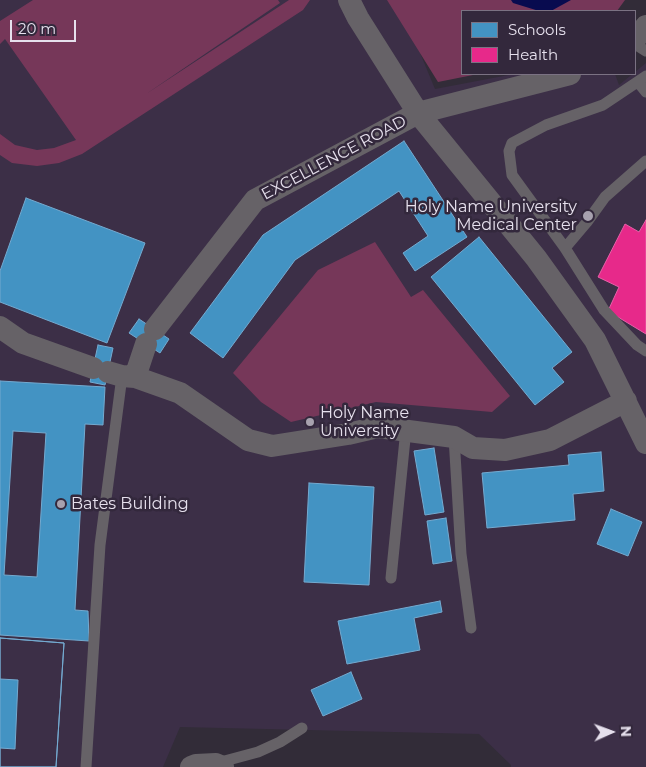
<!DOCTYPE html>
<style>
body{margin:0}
#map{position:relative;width:646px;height:767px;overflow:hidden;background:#322c38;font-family:Montserrat,sans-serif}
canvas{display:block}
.legend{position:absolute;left:461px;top:10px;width:175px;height:65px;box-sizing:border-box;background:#33283c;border:1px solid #7b7283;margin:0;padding:6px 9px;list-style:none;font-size:15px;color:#e6e0ed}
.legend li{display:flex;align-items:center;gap:10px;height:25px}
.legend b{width:25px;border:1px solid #7b7283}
.north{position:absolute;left:586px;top:707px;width:50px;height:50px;-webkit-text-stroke:4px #33283c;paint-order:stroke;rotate:88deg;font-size:14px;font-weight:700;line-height:20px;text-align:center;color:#e6e0ed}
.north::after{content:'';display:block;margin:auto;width:18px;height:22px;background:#e6e0ed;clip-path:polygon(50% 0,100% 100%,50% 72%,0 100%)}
.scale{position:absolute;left:10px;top:20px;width:66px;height:22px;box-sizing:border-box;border:2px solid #e6e0ed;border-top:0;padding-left:6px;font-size:15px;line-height:18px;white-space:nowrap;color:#e6e0ed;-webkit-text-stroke:4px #33283c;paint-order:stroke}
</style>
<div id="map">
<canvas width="646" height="767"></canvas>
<ul class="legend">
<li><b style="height:14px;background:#4393c3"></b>Schools</li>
<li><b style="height:14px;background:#e7298a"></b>Health</li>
</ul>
<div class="north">N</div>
<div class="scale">20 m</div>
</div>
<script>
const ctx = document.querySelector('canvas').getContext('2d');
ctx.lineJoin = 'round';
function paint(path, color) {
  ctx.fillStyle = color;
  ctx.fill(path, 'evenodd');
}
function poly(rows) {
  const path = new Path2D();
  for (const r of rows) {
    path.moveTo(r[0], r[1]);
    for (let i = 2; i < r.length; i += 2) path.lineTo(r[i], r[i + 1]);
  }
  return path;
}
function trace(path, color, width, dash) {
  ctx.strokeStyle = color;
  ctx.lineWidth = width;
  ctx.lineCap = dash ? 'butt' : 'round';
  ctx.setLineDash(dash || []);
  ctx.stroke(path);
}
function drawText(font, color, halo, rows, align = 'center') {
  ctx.font = font + ' Montserrat,sans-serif';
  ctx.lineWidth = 5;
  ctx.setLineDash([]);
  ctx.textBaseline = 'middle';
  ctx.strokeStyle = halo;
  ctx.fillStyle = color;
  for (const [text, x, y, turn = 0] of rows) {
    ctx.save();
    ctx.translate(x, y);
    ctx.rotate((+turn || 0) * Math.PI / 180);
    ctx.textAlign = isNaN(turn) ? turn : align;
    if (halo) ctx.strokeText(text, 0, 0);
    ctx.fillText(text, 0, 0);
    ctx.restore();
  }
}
paint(poly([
 [0,0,398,0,435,89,514,74,615,74,619,85,646,63,646,767,511,767,511,765,479,734,180,727,163,767,0,767]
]), '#3c2f47');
paint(poly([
 [33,0,278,0,280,3,146,94,289,0,310,0,303,10,82,154,59,163,37,166,12,163,0,155,0,134,15,145,37,150,54,148,76,140,5,39,0,44,0,21],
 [387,0,625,0,617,11,462,11,462,74,478,74,438,82],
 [375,242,411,297,423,290,510,396,492,412,376,402,291,422,261,402,233,373,318,270]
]), '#763759');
paint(poly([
 [511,0,571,0,551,11,539,11,513,3]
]), '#080b4f');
const schools = poly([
 [404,141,467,237,415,271,403,253,428,236,399,191,295,260,223,358,190,333,263,235,404,141],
 [26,198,145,243,107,343,0,302,0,271,26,198],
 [479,237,572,352,552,368,564,382,535,405,431,277,479,237],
 [139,319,169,339,160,353,129,333,139,319],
 [98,345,113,348,105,385,90,382,98,345],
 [0,381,105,387,103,425,85,424,75,610,88,611,89,641,0,635,0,381],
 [13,431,46,433,37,577,4,575,13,431],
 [434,448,444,512,425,515,414,451,434,448],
 [601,452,604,491,573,494,575,520,487,528,482,473,569,465,568,455,601,452],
 [309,483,374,487,369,585,304,582,309,483],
 [611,509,642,522,628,556,597,544,611,509],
 [446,518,452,561,433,564,427,521,446,518],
 [440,601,442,612,414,618,420,650,347,664,338,621,440,601],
 [0,638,64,643,56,767,0,767,0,748,15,749,18,680,0,679,0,638],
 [0,638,64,643,56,767,0,767,0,638],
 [351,672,362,699,323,716,311,690,351,672]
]);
paint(schools, '#4393c3');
trace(schools, '#74aad0', 1);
const health = poly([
 [646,220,646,334,608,311,619,287,598,277,625,224,639,232,646,220]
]);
paint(health, '#e7298a');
trace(health, '#e760a8', 1);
trace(poly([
 [635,44,646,51],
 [646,76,603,105,546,125,512,143,509,151,512,175,565,248,604,310,637,345,646,351],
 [638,82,646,92],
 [565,248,587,222,605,197,646,161],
 [454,437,461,554,471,628],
 [391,578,406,429],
 [217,763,258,752,280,742,302,728],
 [86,767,100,545,122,376]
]), '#666267', 11);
trace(poly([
 [349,0,358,18,418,113,536,258,595,340,646,443],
 [635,39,646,26],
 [0,327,23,343,93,368],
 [155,329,255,200,418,113,570,74],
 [108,372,122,376,135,377,180,393,248,440,272,446,348,434,378,427,454,437,473,448,505,450,550,440,626,401],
 [135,377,146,344],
 [191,767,196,765,216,764,223,767]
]), '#666267', 22);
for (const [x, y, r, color] of [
 [588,216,6,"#a7a1ae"],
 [310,422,5,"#a7a1ae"],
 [61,504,5,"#a7a1ae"]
]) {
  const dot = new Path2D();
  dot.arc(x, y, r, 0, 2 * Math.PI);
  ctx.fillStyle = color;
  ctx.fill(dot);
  trace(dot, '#33283c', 2);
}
drawText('16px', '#e6e0ed', '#33283c', [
 ["EXCELLENCE ROAD",334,158,-28]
]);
drawText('16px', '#e6e0ed', '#33283c', [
 ["Holy Name University",577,207,"right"],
 ["Medical Center",577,225,"right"],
 ["Holy Name",320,413],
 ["University",320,431],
 ["Bates Building",71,504]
], 'left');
</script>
